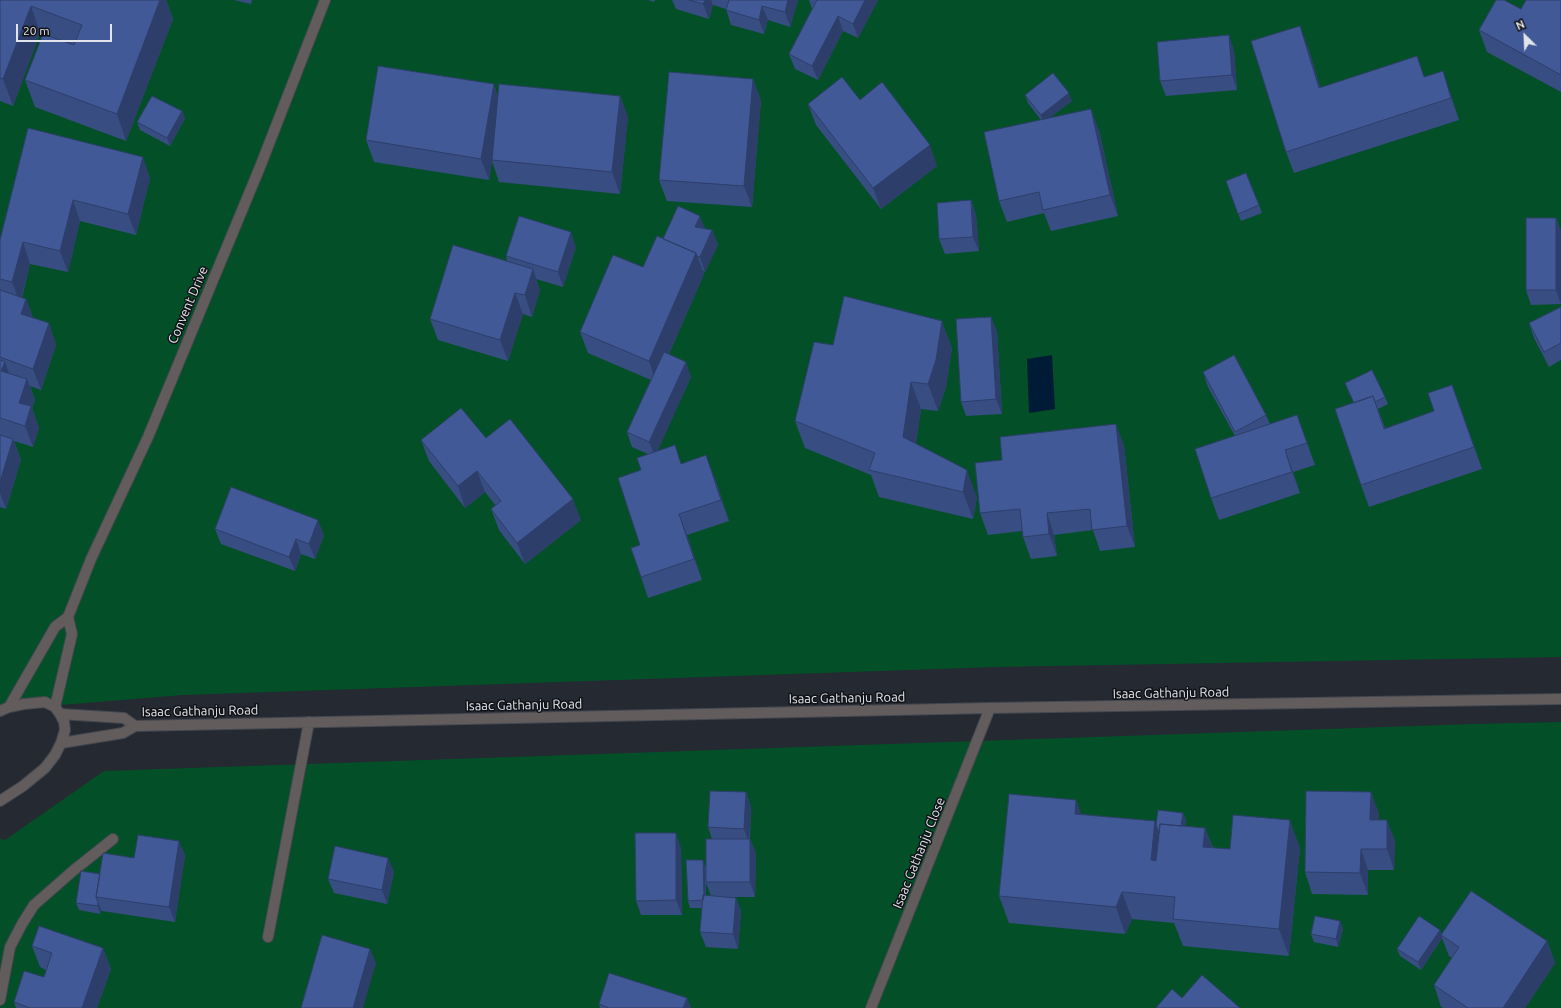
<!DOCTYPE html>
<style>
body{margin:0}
#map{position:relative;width:1561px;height:1008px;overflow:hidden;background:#252932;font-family:Ubuntu,sans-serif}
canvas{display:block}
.north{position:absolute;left:1505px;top:16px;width:40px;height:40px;-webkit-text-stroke:3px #101216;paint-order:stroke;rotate:336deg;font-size:11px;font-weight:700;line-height:16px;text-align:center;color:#e2e5eb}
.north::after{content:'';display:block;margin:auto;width:14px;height:18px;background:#e2e5eb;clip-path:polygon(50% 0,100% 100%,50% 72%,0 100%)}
.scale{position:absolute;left:16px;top:24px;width:96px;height:18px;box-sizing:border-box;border:2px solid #e2e5eb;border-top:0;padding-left:5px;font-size:12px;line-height:14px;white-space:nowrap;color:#e2e5eb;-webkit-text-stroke:3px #101216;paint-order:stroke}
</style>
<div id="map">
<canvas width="1561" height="1008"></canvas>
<div class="north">N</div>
<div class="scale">20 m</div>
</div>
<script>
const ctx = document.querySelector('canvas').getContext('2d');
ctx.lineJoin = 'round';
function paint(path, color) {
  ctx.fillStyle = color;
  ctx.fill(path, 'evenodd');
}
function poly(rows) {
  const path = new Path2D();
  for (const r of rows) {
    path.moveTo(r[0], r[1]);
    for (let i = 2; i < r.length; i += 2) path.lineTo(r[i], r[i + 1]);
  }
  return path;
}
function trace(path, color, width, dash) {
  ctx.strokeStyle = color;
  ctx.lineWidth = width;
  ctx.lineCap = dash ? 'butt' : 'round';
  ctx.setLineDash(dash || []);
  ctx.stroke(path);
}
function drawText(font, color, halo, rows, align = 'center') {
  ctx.font = font + ' Ubuntu,sans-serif';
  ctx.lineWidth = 3;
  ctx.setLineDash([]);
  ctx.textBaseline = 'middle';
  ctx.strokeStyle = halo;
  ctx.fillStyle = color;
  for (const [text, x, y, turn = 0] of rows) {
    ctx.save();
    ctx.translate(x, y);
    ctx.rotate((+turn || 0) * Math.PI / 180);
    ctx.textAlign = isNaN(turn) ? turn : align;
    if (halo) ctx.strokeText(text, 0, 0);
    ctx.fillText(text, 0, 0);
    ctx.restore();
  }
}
paint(poly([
 [0,0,1561,0,1561,657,995,667,183,695,0,710],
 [1561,722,1561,1008,0,1008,0,839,5,840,104,771,1473,724]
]), '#035028');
paint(poly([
 [1052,355,1055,409,1029,413,1027,359]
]), '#001b35');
const minor = poly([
 [68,617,91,559,148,437,260,167,325,0],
 [9,707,55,627,68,617],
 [55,707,72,634,68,617],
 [0,711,9,707,24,704,45,702,55,707,60,714,64,722,65,730,61,743,55,755,45,768,23,786,0,801],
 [60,714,124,718,135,726],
 [135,726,990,708,1561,699],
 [61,743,123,733,135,726],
 [268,937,309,722],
 [0,1000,10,947,22,924,34,905,74,870,113,839],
 [871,1008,990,708]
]);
trace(minor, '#434750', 12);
trace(minor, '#625d5c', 10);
paint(poly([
 [0,0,166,0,173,19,126,141,35,107,25,80,43,34,40,33,13,106,0,101],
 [234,0,252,0,251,4],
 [648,0,655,0,654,2],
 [672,0,798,0,790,27,768,20,764,34,731,25,726,9,713,5,709,19,676,9],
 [809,0,878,0,858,38,843,31,818,80,795,69,789,54,812,9],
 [1561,0,1561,92,1487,52,1479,30,1521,9],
 [1308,47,1320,87,1424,77,1450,92,1459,120,1294,173,1286,152],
 [1234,50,1237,90,1166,96,1160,81],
 [1025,95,1072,101,1049,118,1099,130,1118,216,1051,231,1044,213,1007,222,999,201,1041,120,1028,103],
 [498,96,620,96,628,117,620,194,499,182,492,161,489,180,374,162,366,140],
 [761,100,752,207,667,201,659,180],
 [860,100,937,166,881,209,816,125,808,104],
 [182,111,185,118,170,146,140,130,137,122],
 [28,128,150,178,136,235,80,221,68,272,30,264,22,298,26,299,33,318,49,323,56,345,41,390,30,386,35,400,32,408,39,428,33,447,14,441,21,460,6,509,0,507,0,240],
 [1226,181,1259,205,1262,213,1241,221],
 [971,200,976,215,979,251,945,254,939,239],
 [1556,218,1561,231,1561,304,1531,305,1526,290],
 [705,229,712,230,718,245,705,272,703,271,704,274,669,354,691,377,657,451,682,463,714,476,729,521,687,535,702,580,648,598,641,577,640,545,641,470,648,454,632,447,627,432,651,380,588,353,580,332,643,267,663,239],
 [576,247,563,287,536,279,540,290,532,317,523,314,508,361,438,340,430,319,507,261,506,256],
 [1561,307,1561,360,1549,367,1534,338,1529,323],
 [997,331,1002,414,966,416,961,402],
 [833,345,952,348,946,387,938,411,921,409,916,443,977,497,973,519,879,497,871,475,805,448,795,421],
 [1203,372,1266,415,1270,424,1297,415,1315,465,1293,472,1300,493,1219,520,1211,498,1235,436,1208,387],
 [1345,383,1385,397,1388,404,1378,409,1385,428,1460,406,1482,469,1369,507,1361,485,1354,403,1348,391],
 [486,438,581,520,525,564,499,530,491,509,496,506,485,492,465,508,429,461,421,440],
 [1124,445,1135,547,1100,551,1093,530,1054,535,1057,556,1031,559,1023,537,1022,531,988,535,980,513],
 [215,529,324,535,315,559,301,554,295,571,221,544],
 [746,792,751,807,750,839,756,853,755,897,724,897,736,898,741,912,738,949,706,947,700,932,702,908,690,908,688,901,703,860,705,868,712,839,708,827],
 [706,883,711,896,706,896],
 [1076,800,1081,814,1156,825,1183,813,1186,820,1185,826,1205,828,1213,848,1230,849,1300,848,1289,956,1183,946,1174,923,1132,919,1125,934,1009,923,999,896],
 [1379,813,1378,820,1395,841,1394,870,1368,870,1368,895,1312,894,1305,872],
 [681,848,682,915,641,915,636,901],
 [185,855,175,922,102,911,101,910,100,914,79,910,76,903,100,874,134,858],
 [394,872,387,904,334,893,328,879],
 [1340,921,1343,929,1338,947,1314,942,1311,934],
 [1440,930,1441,935,1547,941,1555,963,1525,1008,1444,1008,1441,1007,1434,985,1452,958,1449,956,1442,938,1421,970,1400,956,1397,949],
 [32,946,103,948,111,969,97,1008,16,1008,14,1002,44,977,46,970,40,967],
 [687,998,691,1008,600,1008,599,1004]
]), '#384d82');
paint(poly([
 [160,0,166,0,173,19,126,141,117,114],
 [705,0,711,0,713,5,709,19,703,4],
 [788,0,798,0,790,27,785,12],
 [865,0,878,0,858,38,853,24],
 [31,6,40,33,13,106,3,79],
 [762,6,768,20,764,34,759,20],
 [838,16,843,31,818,80,812,66],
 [1300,26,1308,47,1327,109,1319,88],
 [1229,35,1234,50,1237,90,1232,75],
 [1443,71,1450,92,1459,120,1451,98],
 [753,79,761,100,752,207,744,186],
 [494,84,501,105,489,180,481,159],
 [1069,93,1072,101,1043,123,1041,115],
 [620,96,628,117,620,194,612,172],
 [1091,109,1099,130,1118,216,1110,195],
 [182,111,185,118,170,146,167,138],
 [930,145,937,166,881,209,873,188],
 [143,157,150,178,136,235,128,214],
 [73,200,80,221,68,272,60,251],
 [971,200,976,215,979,251,973,237],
 [700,216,706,231,695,227],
 [1556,218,1561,231,1561,304,1556,290],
 [712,230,718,245,705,272,700,257],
 [571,232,576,247,563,287,558,272],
 [23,242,30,264,20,303,12,282],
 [696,253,704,274,656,383,649,361],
 [533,269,540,290,532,317,525,295],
 [515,293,523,314,508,361,500,340],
 [26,299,34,320,21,314],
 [991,317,997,331,1002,414,996,399],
 [942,321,952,348,946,387,938,411,928,384],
 [49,323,56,345,41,390,33,369],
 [5,362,12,383,1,371],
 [686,362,691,377,655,457,649,442],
 [27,379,35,400,32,408,39,428,33,447,25,426,19,403],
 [911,382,921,409,913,464,903,437],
 [1452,385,1460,406,1482,469,1474,447],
 [1116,424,1124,445,1135,547,1127,526],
 [13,439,21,460,6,509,0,493,0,482],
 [1285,450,1293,472,1300,493,1292,472],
 [706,455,714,476,729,521,721,500],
 [967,470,977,497,973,519,963,492],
 [477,471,485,492,465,508,458,486],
 [573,499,581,520,525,564,517,543],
 [1047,513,1054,535,1057,556,1049,534],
 [679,514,687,535,702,580,694,559],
 [318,520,324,535,315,559,309,544],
 [296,539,301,554,295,571,289,557],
 [746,792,751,807,749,844,744,829],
 [1371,792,1379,813,1378,841,1370,820],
 [1076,800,1086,828,1075,814],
 [1183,813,1186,820,1183,846,1180,838],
 [1290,820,1300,848,1289,956,1279,929],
 [1387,820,1395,841,1394,870,1387,849],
 [1155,821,1165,848,1161,887,1151,860],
 [1205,828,1215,855,1203,847],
 [676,833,681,848,682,915,676,900],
 [750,839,756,853,755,897,750,882],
 [179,841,185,855,175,922,169,907],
 [1361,849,1368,870,1368,895,1360,873],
 [388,858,394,872,387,904,382,890],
 [703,860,705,868,706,908,704,900],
 [1122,892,1132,919,1125,934,1116,907],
 [736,898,741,912,738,949,733,934],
 [98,902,101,910,100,914,98,906],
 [1340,921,1343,929,1338,947,1336,939],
 [1440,930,1442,938,1421,970,1418,962],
 [1547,941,1555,963,1525,1008,1503,1008],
 [103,948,111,969,97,1008,82,1008],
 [370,949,376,963,363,1008,353,1008],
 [687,998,691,1008,683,1008]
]), '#2e3e6a');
const building = poly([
 [0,0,160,0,117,114,25,80,43,34,74,45,82,25,31,6,3,79,0,78,0,0],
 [689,0,705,0,703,4,689,0],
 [729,0,788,0,785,12,762,6,759,20,726,10,729,0],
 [817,0,865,0,853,24,838,16,812,66,789,54,817,0],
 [1496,0,1504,0,1521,9,1526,0,1561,0,1561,75,1479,30,1496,0],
 [1300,26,1319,88,1417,56,1424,77,1443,71,1451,98,1286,152,1251,41,1300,26],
 [1229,35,1232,75,1160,81,1157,42,1229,35],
 [378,66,494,84,481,159,366,140,378,66],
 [669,72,753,79,744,186,659,180,669,72],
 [1053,73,1069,93,1041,115,1025,95,1053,73],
 [842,77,860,100,882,82,930,145,873,188,808,104,842,77],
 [499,84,620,96,612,172,492,160,499,84],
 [152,96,182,111,167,138,137,122,152,96],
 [1091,109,1110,195,1043,210,1039,192,999,201,984,132,1091,109],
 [28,128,143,157,128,214,73,200,60,251,23,242,12,282,0,279,0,240,28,128],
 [1246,173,1259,205,1238,214,1226,181,1246,173],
 [971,200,973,237,939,239,937,203,971,200],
 [678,206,700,216,695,227,712,230,700,257,697,256,696,253,663,239,678,206],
 [519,216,571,232,558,272,506,256,519,216],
 [1526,218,1556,218,1556,290,1526,290,1526,218],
 [657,236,696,253,649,361,580,332,613,255,643,267,657,236],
 [453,245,533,269,525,295,515,293,500,340,430,319,453,245],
 [0,290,26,299,21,314,49,323,33,369,0,357,0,290],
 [844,296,942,321,936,360,928,384,911,382,903,437,967,470,963,492,869,470,875,453,795,421,814,342,833,345,844,296],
 [1561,307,1561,343,1544,352,1529,323,1561,307],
 [991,317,996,399,961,402,956,319,991,317],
 [664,352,686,362,649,442,627,432,664,352],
 [1234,355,1266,415,1235,432,1203,372,1234,355],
 [0,360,5,362,1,371,27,379,19,403,31,406,25,426,0,418,0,360],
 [1372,370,1385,397,1375,402,1373,396,1354,403,1345,383,1372,370],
 [1452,385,1474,447,1361,485,1335,409,1373,396,1384,429,1434,411,1428,393,1452,385],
 [461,408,486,438,510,419,573,499,517,543,491,509,501,501,477,471,458,486,421,440,461,408],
 [1297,415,1307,443,1285,450,1292,472,1211,498,1195,449,1297,415],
 [1116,424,1127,526,1092,530,1090,509,1047,513,1049,534,1023,537,1020,509,980,513,975,463,1002,460,1000,437,1116,424],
 [0,435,13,439,0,482,0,435],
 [675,445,681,464,706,455,721,500,679,514,694,559,641,577,631,548,640,545,618,478,641,470,637,458,675,445],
 [231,487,318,520,309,544,296,539,289,557,215,529,231,487],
 [710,791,746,792,744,829,708,827,710,791],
 [1306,791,1371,792,1370,820,1387,820,1387,849,1361,849,1360,873,1305,872,1306,791],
 [1009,794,1076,800,1075,814,1155,821,1151,860,1156,861,1160,824,1205,828,1203,847,1230,849,1233,815,1290,820,1279,929,1173,919,1175,897,1122,892,1116,907,999,896,1009,794],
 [1158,810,1183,813,1181,826,1160,824,1159,833,1156,825,1158,810],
 [635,833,676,833,676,900,636,901,635,833],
 [138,835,179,841,169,907,96,897,103,853,134,858,138,835],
 [706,839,750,839,750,882,706,882,706,839],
 [335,846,388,858,382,890,328,879,335,846],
 [686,860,703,860,704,895,703,900,688,901,686,860],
 [81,871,100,874,96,897,98,902,98,906,76,903,81,871],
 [1471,891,1547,941,1503,1008,1468,1008,1434,985,1459,947,1441,935,1471,891],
 [703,895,736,898,733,934,700,932,703,895],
 [1315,916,1340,921,1336,939,1311,934,1315,916],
 [1419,916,1440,930,1418,962,1397,949,1419,916],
 [39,926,103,948,82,1008,30,1008,14,1002,24,971,44,977,52,953,32,946,39,926],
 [322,935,370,949,353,1008,301,1008,322,935],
 [609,973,687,998,683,1008,609,1008,599,1004,609,973],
 [1202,975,1240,1008,1156,1008,1172,989,1182,998,1202,975]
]);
paint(building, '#415997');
trace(building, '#2e3e6a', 1);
drawText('13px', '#e2e5eb', '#101216', [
 ["Convent Drive",188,305,-67],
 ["Isaac Gathanju Road",1171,693,-1],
 ["Isaac Gathanju Road",847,698,-1],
 ["Isaac Gathanju Road",524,705,-1],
 ["Isaac Gathanju Road",200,711,-1],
 ["Isaac Gathanju Close",919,853,-68]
]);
</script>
